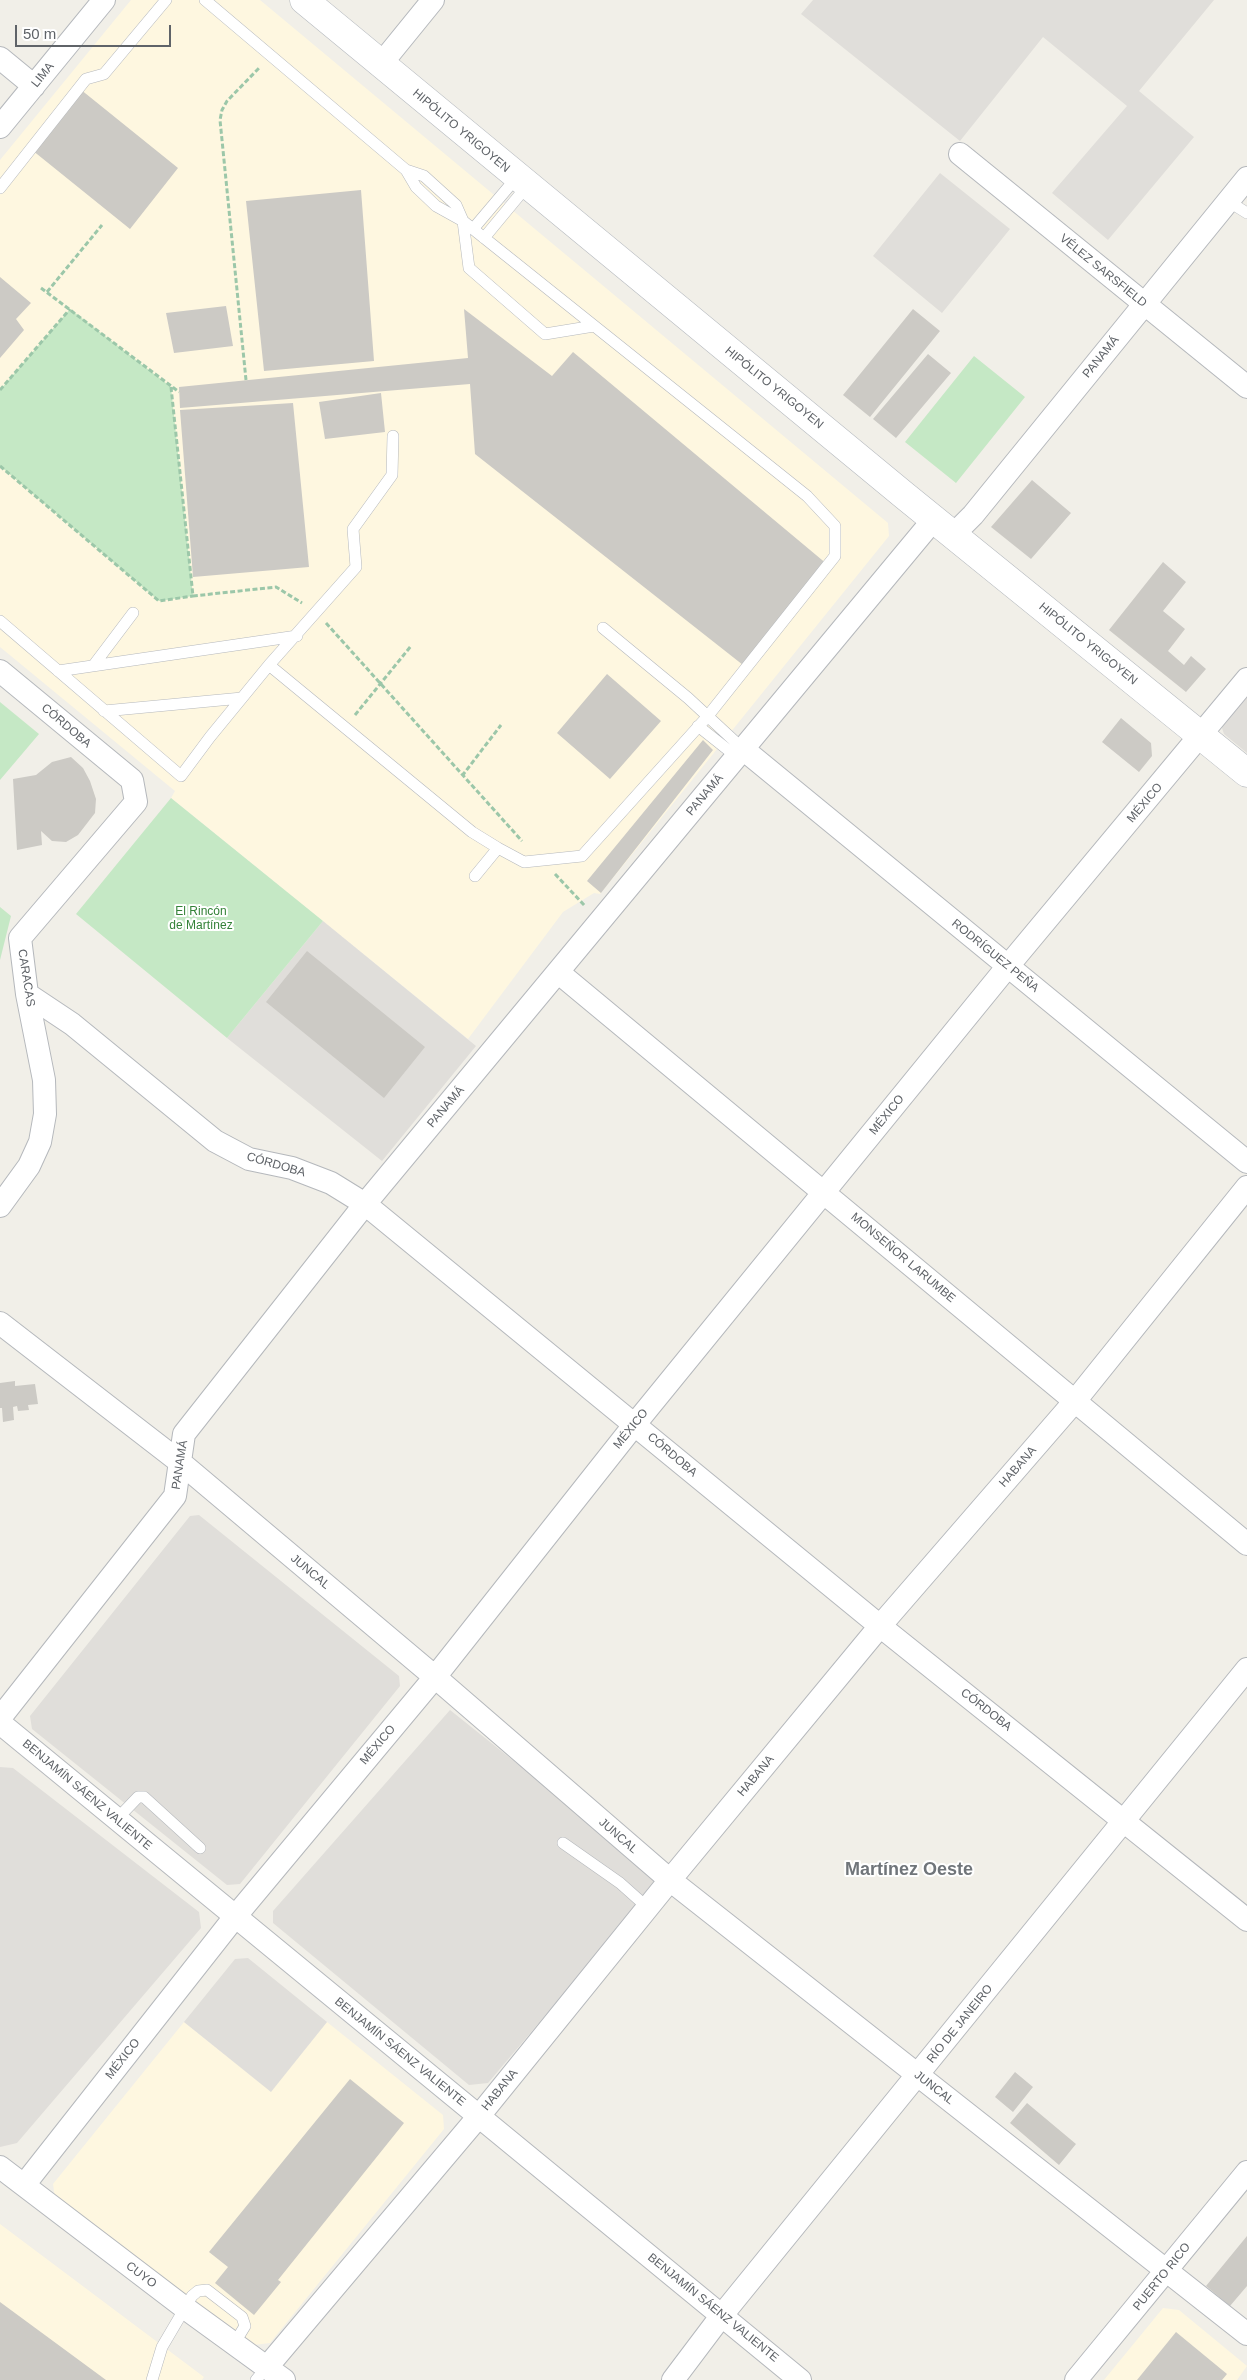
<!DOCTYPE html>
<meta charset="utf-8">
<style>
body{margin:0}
#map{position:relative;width:1247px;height:2380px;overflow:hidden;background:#f1efe8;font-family:Arial,sans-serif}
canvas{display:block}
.scale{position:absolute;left:15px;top:25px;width:156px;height:22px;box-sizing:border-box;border:2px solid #5f6368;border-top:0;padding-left:6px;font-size:15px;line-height:18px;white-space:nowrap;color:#5f6368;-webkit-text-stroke:4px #fff;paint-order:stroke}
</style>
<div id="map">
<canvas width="1247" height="2380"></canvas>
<div class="scale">50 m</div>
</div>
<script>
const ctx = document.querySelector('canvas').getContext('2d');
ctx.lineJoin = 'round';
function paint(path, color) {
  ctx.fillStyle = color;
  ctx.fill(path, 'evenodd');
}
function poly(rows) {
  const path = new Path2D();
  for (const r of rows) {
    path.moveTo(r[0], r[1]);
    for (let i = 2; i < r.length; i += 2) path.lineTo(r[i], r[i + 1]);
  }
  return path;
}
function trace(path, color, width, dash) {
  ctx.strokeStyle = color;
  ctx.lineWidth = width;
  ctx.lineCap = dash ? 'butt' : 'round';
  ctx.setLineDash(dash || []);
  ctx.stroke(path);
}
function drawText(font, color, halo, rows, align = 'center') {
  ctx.font = font + ' Arial,sans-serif';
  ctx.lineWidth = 4;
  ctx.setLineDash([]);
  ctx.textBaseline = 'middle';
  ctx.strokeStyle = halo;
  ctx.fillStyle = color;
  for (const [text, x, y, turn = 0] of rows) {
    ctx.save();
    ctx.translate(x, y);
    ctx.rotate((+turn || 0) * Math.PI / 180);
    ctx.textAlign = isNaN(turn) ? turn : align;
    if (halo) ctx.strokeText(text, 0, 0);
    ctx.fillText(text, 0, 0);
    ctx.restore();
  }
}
paint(poly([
 [131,0,260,0,888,523,889,536,600,894,594,893,563,912,468,1039,171,798,175,791,0,647,0,160],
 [184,2022,271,2091,327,2022,443,2115,444,2129,270,2343,254,2345,55,2198,53,2184],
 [0,2224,204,2377,202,2380,0,2380],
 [1163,2308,1179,2310,1247,2366,1237,2380,1104,2380]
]), '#fef7e0');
paint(poly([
 [813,0,1214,0,1139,91,1194,137,1108,240,1052,193,1127,106,1043,37,960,141,801,14],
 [940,173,1010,229,942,313,873,256],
 [1247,691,1247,753,1224,734,1222,728,1224,720],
 [323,921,476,1046,382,1161,227,1038],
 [199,1515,399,1676,400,1686,240,1884,227,1885,32,1729,30,1716,190,1516],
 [450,1710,654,1873,654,1887,488,2083,469,2085,273,1923,273,1911],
 [0,1767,13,1768,199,1912,201,1928,17,2143,0,2147],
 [248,1958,327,2022,271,2092,184,2022,235,1959]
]), '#e0deda');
paint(poly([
 [70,309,171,387,193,596,159,601,0,466,0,390],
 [974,356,1025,397,956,483,905,442],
 [0,702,39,734,0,780],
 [171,798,323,921,227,1038,76,914],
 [0,907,11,916,0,960]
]), '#c5e8c5');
paint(poly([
 [80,89,178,168,130,229,32,150],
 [361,190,374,361,264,371,246,201],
 [0,277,31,303,16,319,24,330,0,358],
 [226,306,233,346,174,353,166,313],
 [464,309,552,376,573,352,828,565,743,665,475,454,470,384,180,408,179,387,468,358],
 [913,309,940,331,870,417,843,395],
 [928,354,951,373,896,438,873,419],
 [381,393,385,432,325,439,319,402],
 [293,403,309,567,193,577,180,410],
 [1032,480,1071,513,1031,559,991,527],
 [1163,562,1186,582,1163,611,1185,629,1168,651,1184,665,1191,656,1206,669,1186,692,1109,630],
 [607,674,661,721,610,779,557,733],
 [1121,718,1151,743,1152,756,1139,772,1102,742],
 [703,740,713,750,601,893,587,881],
 [71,757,83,768,90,781,96,799,95,813,78,835,66,842,52,841,41,831,42,845,17,850,13,779,36,775,52,762],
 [307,951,425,1047,384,1098,266,1002],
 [15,1381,15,1386,35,1384,38,1404,28,1405,29,1410,18,1411,17,1406,13,1407,14,1420,3,1422,2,1408,0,1408,0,1383],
 [1015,2072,1033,2087,1013,2112,995,2097],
 [350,2079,404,2123,278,2280,281,2282,254,2315,215,2283,228,2267,209,2252],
 [1027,2103,1076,2144,1059,2165,1010,2123],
 [1247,2236,1247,2286,1230,2306,1206,2286],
 [0,2302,106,2380,0,2380],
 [1176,2332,1227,2374,1222,2380,1137,2380]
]), '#cccac5');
const lane = poly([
 [205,0,406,170,416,187,436,206,463,221,807,496,835,526,835,556,707,717,582,856,524,862,498,848,472,832,269,665],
 [406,170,424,176,456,205,463,221,469,268,545,334,594,326],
 [0,188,86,79,104,74,166,0],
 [1228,201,1247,213],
 [473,229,517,177],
 [484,238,527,186],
 [0,621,181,776,210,737,269,665,356,567,353,529,392,475,393,436],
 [603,628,688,698,743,749],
 [93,666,133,613],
 [58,671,297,636],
 [104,711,242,698],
 [698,726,737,757],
 [475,876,498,848],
 [116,1820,138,1797,144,1797,200,1848],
 [563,1843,620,1883,648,1908],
 [152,2380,162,2347,192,2296,198,2291,207,2290,242,2317,245,2326,234,2344],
 [256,2380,267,2367]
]);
const street = poly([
 [0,58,34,86],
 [381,64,433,0],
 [0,127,104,0],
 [960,154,1247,387],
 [953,535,973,515,1247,178],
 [0,671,132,780,136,802,20,938,27,994,44,1080,45,1114,40,1142,29,1166,0,1206],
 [743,749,1247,1162],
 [559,973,1247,1544],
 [27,994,72,1024,215,1141,249,1159,292,1168,331,1183,365,1204,880,1626,1247,1920],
 [0,1323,181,1463,435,1677,670,1880,1247,2334],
 [0,1718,175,1496,184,1434,365,1204,934,519],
 [0,1723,800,2380],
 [0,2167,185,2308,284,2380],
 [24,2185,234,1918,435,1677,635,1424,1008,966,1247,679],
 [267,2367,479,2116,670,1880,880,1626,1075,1401,1247,1187],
 [673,2380,722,2315,1247,1669],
 [1076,2380,1247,2172]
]);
const secondary = poly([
 [304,0,905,496,1247,773]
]);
trace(lane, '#b5b8bc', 12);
trace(street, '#b5b8bc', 24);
trace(secondary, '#b6babf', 29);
trace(poly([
 [41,288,179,392],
 [47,292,102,225],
 [246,380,220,120,222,110,227,101,260,67],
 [171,387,193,596,276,587,302,603],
 [0,390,70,309],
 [0,466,159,601,193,596],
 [326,623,522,841],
 [355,715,411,646],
 [462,776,501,725],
 [555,874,585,906]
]), '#9cc7a9', 3, [5, 2.5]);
trace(lane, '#fff', 11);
trace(street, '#fff', 22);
trace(secondary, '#fff', 28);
drawText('12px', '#5f6368', '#fff', [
 ["LIMA",43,75,-51],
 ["HIPÓLITO YRIGOYEN",461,131,40],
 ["VÉLEZ SARSFIELD",1103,271,39],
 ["PANAMÁ",1101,357,-51],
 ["HIPÓLITO YRIGOYEN",774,388,39],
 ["HIPÓLITO YRIGOYEN",1088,644,39],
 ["CÓRDOBA",66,726,40],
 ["PANAMÁ",705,795,-50],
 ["MÉXICO",1145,803,-50],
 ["RODRÍGUEZ PEÑA",995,956,39],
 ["CARACAS",26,978,81],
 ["PANAMÁ",446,1107,-50],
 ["MÉXICO",887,1115,-51],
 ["CÓRDOBA",276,1165,16],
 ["MONSEÑOR LARUMBE",903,1258,40],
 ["MÉXICO",631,1429,-51],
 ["CÓRDOBA",672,1455,40],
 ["PANAMÁ",180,1465,-81],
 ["HABANA",1018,1467,-49],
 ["JUNCAL",310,1572,40],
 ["CÓRDOBA",986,1710,38],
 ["MÉXICO",378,1745,-50],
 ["HABANA",756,1776,-50],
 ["BENJAMÍN SÁENZ VALIENTE",87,1795,40],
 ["JUNCAL",618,1836,41],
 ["RÍO DE JANEIRO",960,2024,-51],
 ["BENJAMÍN SÁENZ VALIENTE",400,2052,39],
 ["MÉXICO",123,2059,-52],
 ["JUNCAL",934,2088,38],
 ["HABANA",500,2090,-51],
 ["CUYO",141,2275,37],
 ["PUERTO RICO",1162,2277,-51],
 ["BENJAMÍN SÁENZ VALIENTE",713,2308,39]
]);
drawText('12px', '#348238', '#fff', [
 ["El Rincón",201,912],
 ["de Martínez",201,926]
]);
drawText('bold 18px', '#70757a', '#fff', [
 ["Martínez Oeste",909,1870]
]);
</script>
